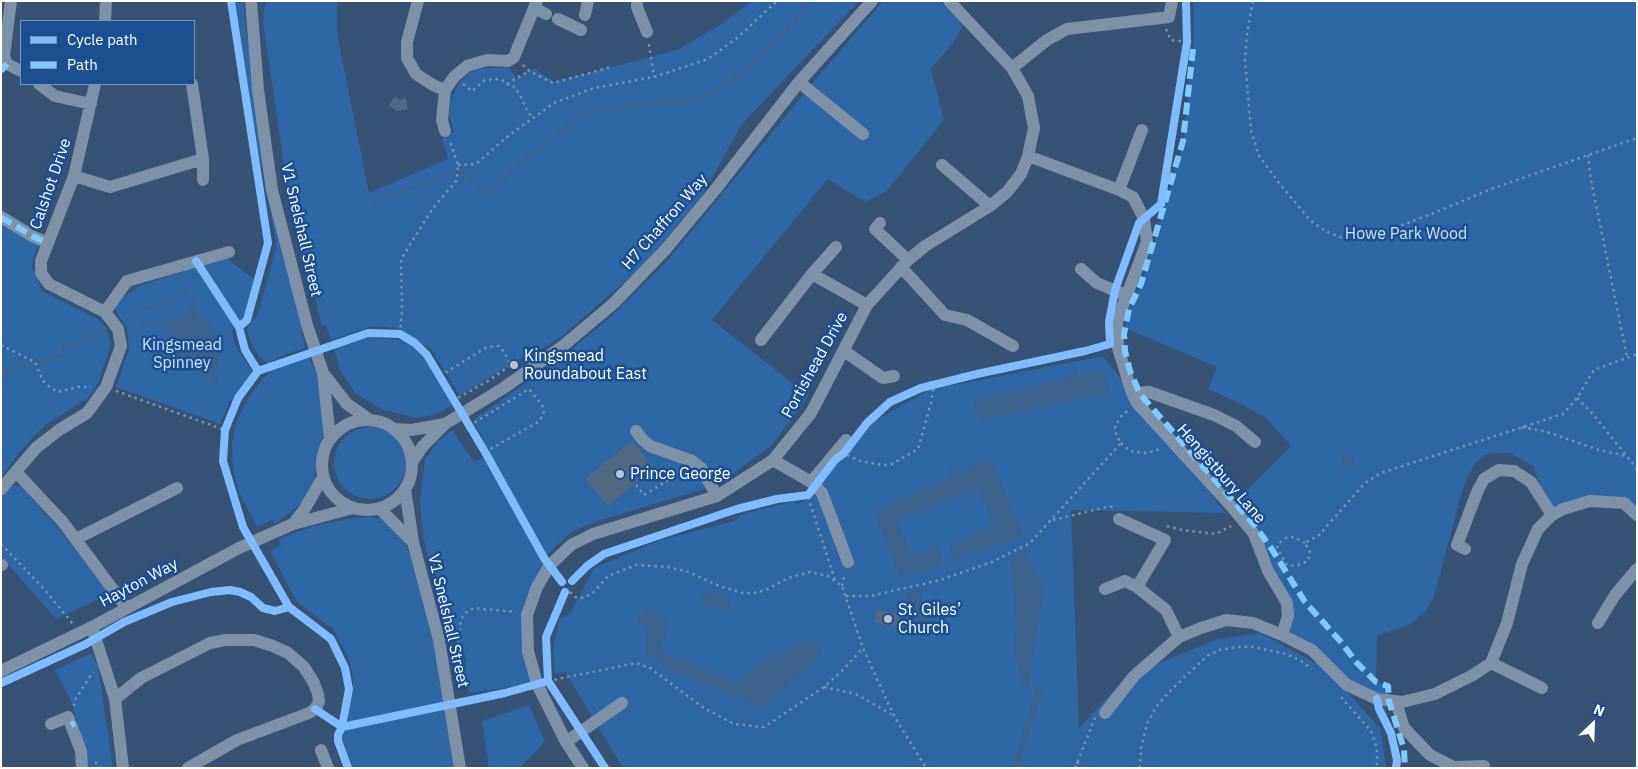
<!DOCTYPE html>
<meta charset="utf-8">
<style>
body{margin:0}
#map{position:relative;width:1638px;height:769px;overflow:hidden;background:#365274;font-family:"IBM Plex Sans",sans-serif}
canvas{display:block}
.frame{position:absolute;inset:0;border:2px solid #fff;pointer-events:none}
.legend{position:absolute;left:20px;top:20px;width:175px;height:65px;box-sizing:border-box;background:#1b4f8f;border:1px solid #7695bc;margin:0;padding:6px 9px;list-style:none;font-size:15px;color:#fff}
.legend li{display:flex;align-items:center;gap:10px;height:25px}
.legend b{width:25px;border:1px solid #7695bc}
.north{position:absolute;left:1568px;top:699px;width:50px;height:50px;-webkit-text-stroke:4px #1b4f8f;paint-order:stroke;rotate:24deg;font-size:14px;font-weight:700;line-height:20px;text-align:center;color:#fff}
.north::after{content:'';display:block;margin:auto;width:18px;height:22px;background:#fff;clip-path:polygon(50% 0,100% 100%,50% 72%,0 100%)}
</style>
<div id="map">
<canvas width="1638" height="769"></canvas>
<div class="frame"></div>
<ul class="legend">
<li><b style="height:6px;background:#80bcff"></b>Cycle path</li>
<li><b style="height:6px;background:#80caff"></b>Path</li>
</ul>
<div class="north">N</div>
</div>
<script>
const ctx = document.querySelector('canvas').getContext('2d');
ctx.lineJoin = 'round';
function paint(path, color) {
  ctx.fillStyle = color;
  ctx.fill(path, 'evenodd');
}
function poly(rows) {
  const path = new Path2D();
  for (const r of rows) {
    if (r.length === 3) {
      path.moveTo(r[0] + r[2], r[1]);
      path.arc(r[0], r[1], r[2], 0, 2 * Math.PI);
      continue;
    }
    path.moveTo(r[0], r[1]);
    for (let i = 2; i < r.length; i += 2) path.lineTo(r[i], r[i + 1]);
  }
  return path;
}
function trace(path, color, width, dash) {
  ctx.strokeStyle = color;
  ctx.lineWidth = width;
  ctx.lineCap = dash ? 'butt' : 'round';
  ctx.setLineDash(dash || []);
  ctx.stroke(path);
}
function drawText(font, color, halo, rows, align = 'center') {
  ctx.font = font + ' "IBM Plex Sans",sans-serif';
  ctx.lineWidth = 5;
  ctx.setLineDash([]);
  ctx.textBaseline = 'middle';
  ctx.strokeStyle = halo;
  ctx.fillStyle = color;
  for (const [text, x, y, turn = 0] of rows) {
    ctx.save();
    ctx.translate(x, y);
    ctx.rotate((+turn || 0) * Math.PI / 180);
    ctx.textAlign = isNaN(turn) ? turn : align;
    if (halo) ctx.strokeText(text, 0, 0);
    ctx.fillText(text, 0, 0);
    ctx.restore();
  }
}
paint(poly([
 [236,1,243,1,253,83,305,348,281,356,268,364,258,355,251,343,247,331,248,326,258,314,276,248,276,240,253,125],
 [268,1,337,1,337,34,369,193,448,159,442,139,454,132,449,115,451,100,458,84,469,73,483,68,510,68,516,79,534,68,554,82,677,50,720,25,752,1,859,1,742,124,703,194,642,267,561,337,528,357,526,355,460,396,431,349,406,333,395,328,372,326,331,340,326,325,322,326,287,185,263,22,264,8],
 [883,1,940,1,964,24,953,43,931,69,944,120,887,191,865,202,828,179,712,320,809,396,771,446,727,478,704,489,595,522,571,532,544,558,473,420,557,361,607,320,667,261,816,79],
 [1193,1,1637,1,1637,515,1624,503,1590,501,1552,515,1533,466,1510,453,1497,453,1484,455,1473,466,1462,491,1434,597,1426,611,1411,624,1377,636,1376,681,1388,686,1389,701,1347,685,1312,650,1282,635,1287,603,1231,506,1291,446,1267,419,1241,404,1208,389,1217,367,1125,328,1129,309,1141,284,1154,243,1183,141,1194,36],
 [1,220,38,243,32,267,42,291,98,319,106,327,111,343,98,384,87,399,45,425,21,450,1,477],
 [226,258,254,279,245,314,232,331,235,345,253,372,229,403,220,424,116,387,129,350,127,328,114,308,123,297,141,285],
 [366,338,404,340,417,348,430,365,454,404,441,412,429,416,416,418,381,409,355,393,341,372,334,349],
 [308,356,315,370,320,369,325,417,321,448,314,479,303,502,275,524,273,520,257,527,239,492,233,471,232,444,236,423,248,398,262,380,272,370],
 [1103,356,1226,513,1071,510,1079,728,1127,676,1218,639,1260,633,1325,668,1380,728,1386,768,623,768,565,672,555,674,553,650,559,620,571,612,594,568,660,540,734,521,742,514,795,501,796,504,803,502,876,420,929,390],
 [370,463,36],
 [452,430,474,462,484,457,545,565,531,596,532,684,469,693,464,674,466,660,441,606,423,537,420,501,425,459,437,442],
 [4,486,21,486,56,525,110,594,56,619,1,556,1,489],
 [367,517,380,518,403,536,414,565,423,593,449,719,451,752,454,768,352,768,341,737,349,719,350,701,354,680,348,657,333,629,297,602,270,551,281,545,278,539,314,526,348,519],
 [91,653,98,666,113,768,86,768,85,753,72,703,55,670],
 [529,705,545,742,520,768,489,768,482,721]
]), '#2f66a5');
paint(poly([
 [194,299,196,300,197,315,209,323,217,337,221,353,215,373,220,386,216,387,211,376,199,374,181,366,171,356,169,348,168,326,141,328,140,324,169,322,186,312],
 [1077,369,1078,376,1103,370,1111,393,980,420,973,400,1072,377,1071,370],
 [1353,453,1354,459,1352,465,1341,469,1342,458],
 [991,458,1024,537,954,559,950,545,995,525,978,490,897,521,913,558,938,546,943,565,900,578,874,511,952,476,950,469,954,466,958,472],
 [1026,552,1044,587,1029,682,1031,687,1024,686,1013,651,1016,628,1011,559],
 [920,589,929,621,913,626,905,594],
 [717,592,730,598,731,609,723,611,713,608,703,602,700,595],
 [649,607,669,623,660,651,738,682,754,666,810,638,822,651,817,660,763,708,667,669,661,662,646,655,647,628,637,624,639,616],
 [1037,686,1044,688,1022,755,1022,768,1012,768]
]), '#3b618d');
trace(poly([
 [372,204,449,173,467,176,485,193,586,111,637,105,654,101,674,104,697,99,732,82,787,30,812,1],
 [131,316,187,292],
 [1,372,61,356,65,346,81,343,104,331]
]), '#3b618d', 4);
paint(poly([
 [395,96,399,100,406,98,408,109,396,111,389,105],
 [632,441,654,468,608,506,585,479],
 [876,610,901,614,899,627,874,623]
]), '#526984');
trace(poly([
 [1253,1,1247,34,1245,60,1251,130,1259,156,1279,183,1310,220,1325,231,1340,237,1351,240,1362,240,1434,213,1491,189,1637,138],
 [1166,29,1171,40,1187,42],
 [649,44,654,77],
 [523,65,529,71,553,83,611,67],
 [463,84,472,91,485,80,501,79,506,84,515,87,522,99,525,107,532,117],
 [507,84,529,71],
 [1588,155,1591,180,1627,357],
 [458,165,476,164,508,136,554,103,594,88,654,77,708,59,737,38,777,1],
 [400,334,402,309,401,259,433,208,457,180,458,165,450,142],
 [1,345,35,362,43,381,51,388,58,392,78,387,91,387],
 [440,376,487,347,499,346,504,352,511,365,488,381,454,400],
 [116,391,225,430],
 [1577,398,1592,413,1637,469],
 [469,426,529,389,542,405,544,414,538,422,485,452],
 [1522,427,1547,432,1599,450,1627,456],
 [1121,443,1130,451,1144,453,1156,451,1162,447],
 [847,455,860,461,883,465,890,465,918,449,931,403,934,385],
 [636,485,644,495,675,476,680,469],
 [808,497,835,580],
 [1053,520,1107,507,1116,506],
 [1167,526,1182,530,1216,534,1231,526],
 [1305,543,1294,537,1286,538,1279,543,1277,547,1286,564,1291,566,1298,565,1308,561,1310,552,1305,543,1319,535,1365,483,1381,473,1563,414,1577,398,1594,370,1637,354],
 [1,544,43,588,73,624],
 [842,586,845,573],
 [570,592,575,597,582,598,593,593,608,576,636,565,668,567,689,572,719,586,743,593,754,593,766,590,788,578,810,572,828,576,842,586,863,648,893,714,926,768],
 [846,596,871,596,940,580,992,562,1030,543,1121,443,1116,435,1115,426,1122,415,1129,410],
 [458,644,461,620,465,613,474,608,516,612],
 [548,681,636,663,650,668,704,708,734,724,764,727,824,687,842,671,863,648],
 [824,687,856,694,891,714],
 [1341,697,1371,731,1377,748,1377,768],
 [74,706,74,702,83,687,93,672],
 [95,762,101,768],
 [1077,762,1081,768],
 [1075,768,1095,718],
 [1140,768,1141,748,1147,724,1156,707,1168,693,1207,656,1219,650,1237,647,1254,647,1286,654,1301,661,1312,669]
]), '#7d92a8', 2.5, [2.5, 4]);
trace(poly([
 [11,1,4,56,7,64,21,71],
 [251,1,258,90,272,190,307,325,323,373,330,439],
 [418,1,407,42,407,58,416,74,433,85,445,90],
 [637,1,637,7,647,32],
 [534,8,546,14],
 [585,15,588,1],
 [558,19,581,30],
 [105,21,106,1],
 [1012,68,1047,40,1067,29,1169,17,1172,1],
 [799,82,863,134],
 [39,84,55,96,91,104],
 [192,84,203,159,203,180],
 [445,131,442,120,445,90,454,77,467,66,487,60,508,61,514,57,537,1],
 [1028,156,1119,190,1133,197,1144,219,1147,242,1117,321,1118,348,1132,393,1137,403,1231,506,1254,534,1268,571,1287,603,1288,616,1282,635,1312,650,1347,685,1377,699,1402,702,1435,694,1473,675,1491,663,1507,623,1522,564,1538,529,1552,515,1563,509,1590,501,1624,503,1637,515],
 [942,165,990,206],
 [74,176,110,187,203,159],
 [1119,190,1142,130],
 [1,217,34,237,48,243],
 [880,223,875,229,908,260],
 [901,267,945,315,967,320,1013,346],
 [1081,269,1097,283,1128,296],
 [812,274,836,247],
 [105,312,127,281,229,252],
 [761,340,812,274,867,305],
 [844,351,883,378,894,376],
 [323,373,347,404,370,420],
 [1132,393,1149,392,1214,415,1236,426,1255,442],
 [367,465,45],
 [394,429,411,430,445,424],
 [636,431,642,439,650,446,692,461,701,468,717,496],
 [773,460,811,482,822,493,848,562],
 [412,462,423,446,445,424,505,387,563,346,614,303,665,250,715,190,799,82,872,1],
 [16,472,62,521,126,607],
 [811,482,846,440],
 [1,489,36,448,59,430,87,413,106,387,121,346,118,329,105,312,49,284,41,273,41,261,74,176,95,84],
 [405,489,413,542,439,640,460,768],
 [380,509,413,542],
 [1119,519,1165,540,1137,587,1166,610,1179,637],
 [293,524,304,510,323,477],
 [76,539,177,488],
 [1465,549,1457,545,1478,490,1484,479,1499,470,1514,471,1531,482,1552,515],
 [1,565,2,565],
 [1105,589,1125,581,1137,587],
 [1598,623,1615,595,1637,569],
 [92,627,115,699,123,768],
 [1491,663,1542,688],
 [1,671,92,627,239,548,293,524,353,508],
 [115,699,141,678,210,643,225,640,254,640,273,646,288,653,304,667,314,683,318,694,319,702,315,709,309,713,237,740,188,768],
 [1396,702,1404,728,1430,755,1454,767,1484,766],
 [1105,713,1134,676,1179,637,1201,628,1226,620,1253,623,1282,635],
 [51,724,68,717,81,751,82,768],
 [566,742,622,703],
 [321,750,328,768],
 [583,768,566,742,537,684,528,651,527,615,537,587,550,565,571,545,593,534,717,496,773,460,811,413,867,305,908,260,925,246,990,206,1007,192,1021,174,1028,156,1034,128,1028,96,1012,68,949,1]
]), '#7d92a8', 12);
trace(poly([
 [1193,49,1183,141,1141,284,1129,309,1124,334,1125,351,1130,371,1140,394,1256,527,1271,548,1305,602,1341,642,1357,663,1376,682,1388,686,1389,701,1404,749,1405,768],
 [1,71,7,64],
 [1,217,34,237,48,243],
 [71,725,75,723]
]), '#80caff', 6, [12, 6]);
trace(poly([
 [231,1,268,243,247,320,239,327,245,350,258,371],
 [196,261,239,327],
 [572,581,587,566,604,554,737,509,777,499,808,495,835,460,844,453,867,423,890,402,921,388,977,374,1085,351,1110,344,1109,322,1115,290,1139,223,1161,204,1187,42,1186,1],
 [565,592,546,637,548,681,605,768],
 [548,681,505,693,342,727,349,689,345,668,331,639,289,607,243,527,223,461,225,430,238,398,258,371,368,333,400,334,415,343,427,355,485,452,544,558,562,582],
 [1,683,86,644,124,622,172,602,211,592,230,590,240,592,251,597,263,608,275,611,289,607],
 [1377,699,1379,709,1391,733,1397,760,1396,768],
 [315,709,342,727,338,735,338,741,348,768]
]), '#80bcff', 8);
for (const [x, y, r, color] of [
 [514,365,5,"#b9c2ce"],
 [620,474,5,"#b9c2ce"],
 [888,619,5,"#b9c2ce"]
]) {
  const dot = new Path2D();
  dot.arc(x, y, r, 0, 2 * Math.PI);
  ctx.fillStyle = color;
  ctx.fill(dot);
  trace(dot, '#1b4f8f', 2);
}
drawText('16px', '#fff', '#1b4f8f', [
 ["Calshot Drive",51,184,-71],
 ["H7 Chaffron Way",665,222,-49],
 ["V1 Snelshall Street",301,230,77],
 ["Portishead Drive",815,365,-61],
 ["Hengistbury Lane",1221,474,49],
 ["Hayton Way",139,583,-28],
 ["V1 Snelshall Street",448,621,77]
]);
drawText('16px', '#cfe3fa', '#1b4f8f', [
 ["Howe Park Wood",1406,234],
 ["Kingsmead",182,345],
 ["Spinney",182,363]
]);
drawText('16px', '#fff', '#1b4f8f', [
 ["Kingsmead",524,356],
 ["Roundabout East",524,374],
 ["Prince George",630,474],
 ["St. Giles’",898,610],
 ["Church",898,628]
], 'left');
</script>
